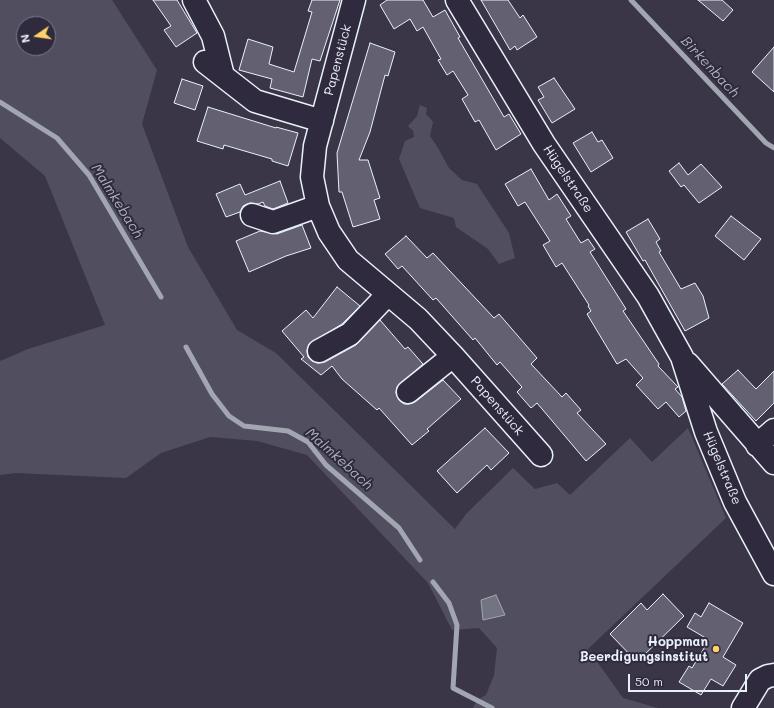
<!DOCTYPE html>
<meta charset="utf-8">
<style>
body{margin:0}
#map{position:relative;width:774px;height:708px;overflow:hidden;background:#3a3648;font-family:Mali,sans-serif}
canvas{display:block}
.north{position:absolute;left:16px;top:16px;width:40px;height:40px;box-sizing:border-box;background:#2f2a3d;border:1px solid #797a88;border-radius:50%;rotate:257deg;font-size:11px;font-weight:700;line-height:16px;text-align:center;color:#e8f1f8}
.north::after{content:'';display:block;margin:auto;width:14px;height:18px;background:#ffd166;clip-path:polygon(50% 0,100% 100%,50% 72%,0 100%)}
.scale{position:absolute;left:628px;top:674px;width:119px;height:18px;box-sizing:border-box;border:2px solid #e8f1f8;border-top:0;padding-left:5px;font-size:12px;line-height:14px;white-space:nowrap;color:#e8f1f8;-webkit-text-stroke:3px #2f2a3d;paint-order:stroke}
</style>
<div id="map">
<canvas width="774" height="708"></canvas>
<div class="north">N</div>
<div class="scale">50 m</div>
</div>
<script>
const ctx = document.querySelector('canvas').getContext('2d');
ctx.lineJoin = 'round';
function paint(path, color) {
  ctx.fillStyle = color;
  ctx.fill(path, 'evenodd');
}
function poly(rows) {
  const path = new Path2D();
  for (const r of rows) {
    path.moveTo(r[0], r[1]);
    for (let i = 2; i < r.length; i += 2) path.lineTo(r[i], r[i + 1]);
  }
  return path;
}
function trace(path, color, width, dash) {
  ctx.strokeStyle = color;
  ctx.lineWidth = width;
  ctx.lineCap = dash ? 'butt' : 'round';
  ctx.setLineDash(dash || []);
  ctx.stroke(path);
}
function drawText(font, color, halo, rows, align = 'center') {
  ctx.font = font + ' Mali,sans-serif';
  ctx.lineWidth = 4;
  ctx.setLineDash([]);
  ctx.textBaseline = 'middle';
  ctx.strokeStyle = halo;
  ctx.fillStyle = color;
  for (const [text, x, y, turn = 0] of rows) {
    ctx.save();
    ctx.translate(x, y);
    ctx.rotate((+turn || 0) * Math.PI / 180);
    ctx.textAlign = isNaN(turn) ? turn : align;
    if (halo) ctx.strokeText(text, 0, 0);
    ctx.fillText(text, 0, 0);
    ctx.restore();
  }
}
paint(poly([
 [0,0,112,0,157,70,142,124,188,247,237,330,276,353,455,529,466,514,513,468,535,489,557,483,570,495,630,438,652,462,688,428,726,518,588,649,623,698,658,708,473,708,477,700,486,695,494,675,497,648,479,628,452,630,428,583,307,455,257,441,210,437,161,453,126,478,16,473,0,475,0,361,28,349,105,325,45,176,0,138],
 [24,24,48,24,48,48,24,48],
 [420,105,427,108,426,114,433,122,430,136,438,148,449,168,462,180,477,184,509,233,515,258,499,264,488,249,456,227,454,218,420,208,399,159,405,141,414,137,413,131,408,126,417,116]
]), '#504e5f');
const water = poly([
 [496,595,505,615,483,620,481,600,496,595]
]);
paint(water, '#737482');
trace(water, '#a2a6b1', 1);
trace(poly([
 [631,0,766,143,774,148],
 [0,102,57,138,89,175,161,297],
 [186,347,212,394,229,416,244,426,288,431,308,442,326,465,399,528,420,560],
 [433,582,449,603,457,625,453,688,492,708]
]), '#a2a6b1', 5);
const building = poly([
 [153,0,177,0,197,33,176,47,164,30,171,26,153,0],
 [312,0,340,0,320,61,312,59,303,97,270,88,272,79,239,70,248,39,273,47,269,64,294,72,312,12,308,11,312,0],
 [387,0,423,0,433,17,445,10,460,37,458,38,504,117,509,114,521,134,496,150,479,120,475,122,462,99,468,95,453,71,447,75,438,60,441,59,423,27,417,31,410,19,394,29,380,5,387,0],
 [481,0,508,0,520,18,523,15,537,37,517,50,515,46,510,50,481,0],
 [698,0,722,0,733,10,723,21,698,0],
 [370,43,395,52,388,76,385,75,370,132,359,160,368,160,380,198,374,200,380,219,353,227,342,192,339,192,337,153,370,43],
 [774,47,774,92,752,72,774,47],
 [554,78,575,109,552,123,538,100,544,97,538,87,554,78],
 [182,79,203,86,195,110,174,103,182,79],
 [208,107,276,128,276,127,298,133,288,166,272,161,272,159,224,145,223,149,197,141,208,107],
 [592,132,598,142,602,140,613,158,591,172,573,143,592,132],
 [679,163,688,175,701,164,722,187,699,203,684,185,681,187,669,171,679,163],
 [531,169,549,200,557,194,571,216,566,219,581,243,588,239,595,249,590,252,626,309,623,311,659,364,658,366,678,387,675,389,682,397,686,411,679,417,666,402,658,409,636,385,643,378,626,359,617,364,587,314,591,311,588,306,589,305,562,263,556,267,543,245,550,241,525,202,518,206,505,184,531,169],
 [280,181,288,203,273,209,265,206,263,202,258,204,250,203,243,206,240,212,226,217,216,194,240,184,245,195,280,181],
 [731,216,761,239,744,260,715,236,731,216],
 [648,219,660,239,656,242,661,251,659,252,681,289,695,283,703,296,709,318,685,331,645,260,643,261,626,232,648,219],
 [302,225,311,248,286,256,249,272,236,241,260,231,277,234,302,225],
 [406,236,427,258,433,253,494,318,499,314,537,358,531,364,562,397,566,393,581,410,577,413,606,444,586,461,537,403,531,408,517,392,522,387,500,362,497,365,475,338,473,340,436,298,433,300,402,266,398,269,385,254,406,236],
 [337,287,360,306,342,324,309,344,307,351,308,357,312,361,318,363,325,362,356,345,380,320,405,349,408,347,423,364,397,387,396,393,399,400,404,404,409,404,415,402,443,380,461,399,427,429,429,431,412,445,379,408,377,410,342,379,332,366,321,375,301,359,304,357,282,331,306,310,313,318,337,287],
 [738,370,756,389,774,371,774,403,756,421,722,384,738,370],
 [485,428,509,453,491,470,487,465,457,493,437,471,485,428],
 [663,594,684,616,637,662,610,634,641,603,647,610,663,594],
 [709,603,743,623,723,657,736,665,723,686,711,679,701,695,679,682,689,666,692,668,709,640,687,627,695,613,701,617,709,603]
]);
paint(building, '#636171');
trace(building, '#e8f1f8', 1);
const minor = poly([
 [194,0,213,36,223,76],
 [354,0,315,146,312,177,318,206,329,232,348,260,418,319,453,356,541,455],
 [457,0,544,144,648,296,682,357,706,432,735,502,774,574],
 [205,62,255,101,322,121],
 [252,215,273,222,318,206],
 [319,351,350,334,388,294],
 [688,364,774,463],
 [408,392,453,356],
 [757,445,774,430],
 [743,708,760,680,768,676,774,675]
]);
trace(minor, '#e8f1f8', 25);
trace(minor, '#2f2a3d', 22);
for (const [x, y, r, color] of [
 [716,649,4,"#ffd166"]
]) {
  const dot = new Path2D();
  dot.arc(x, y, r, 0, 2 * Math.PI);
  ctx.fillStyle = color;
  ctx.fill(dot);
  trace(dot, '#2f2a3d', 1.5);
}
drawText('13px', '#e8f1f8', '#2f2a3d', [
 ["Papenstück",338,60,-75],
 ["Hügelstraße",568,179,56],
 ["Papenstück",497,406,49],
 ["Hügelstraße",722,468,67]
]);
drawText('bold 13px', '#e8f1f8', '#2f2a3d', [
 ["Hoppman",708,642],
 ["Beerdigungsinstitut",708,657]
], 'right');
drawText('italic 14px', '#aeb2bd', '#2f2a3d', [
 ["Birkenbach",710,67,47],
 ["Malmkebach",117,201,58],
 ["Malmkebach",339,459,42]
]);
</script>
